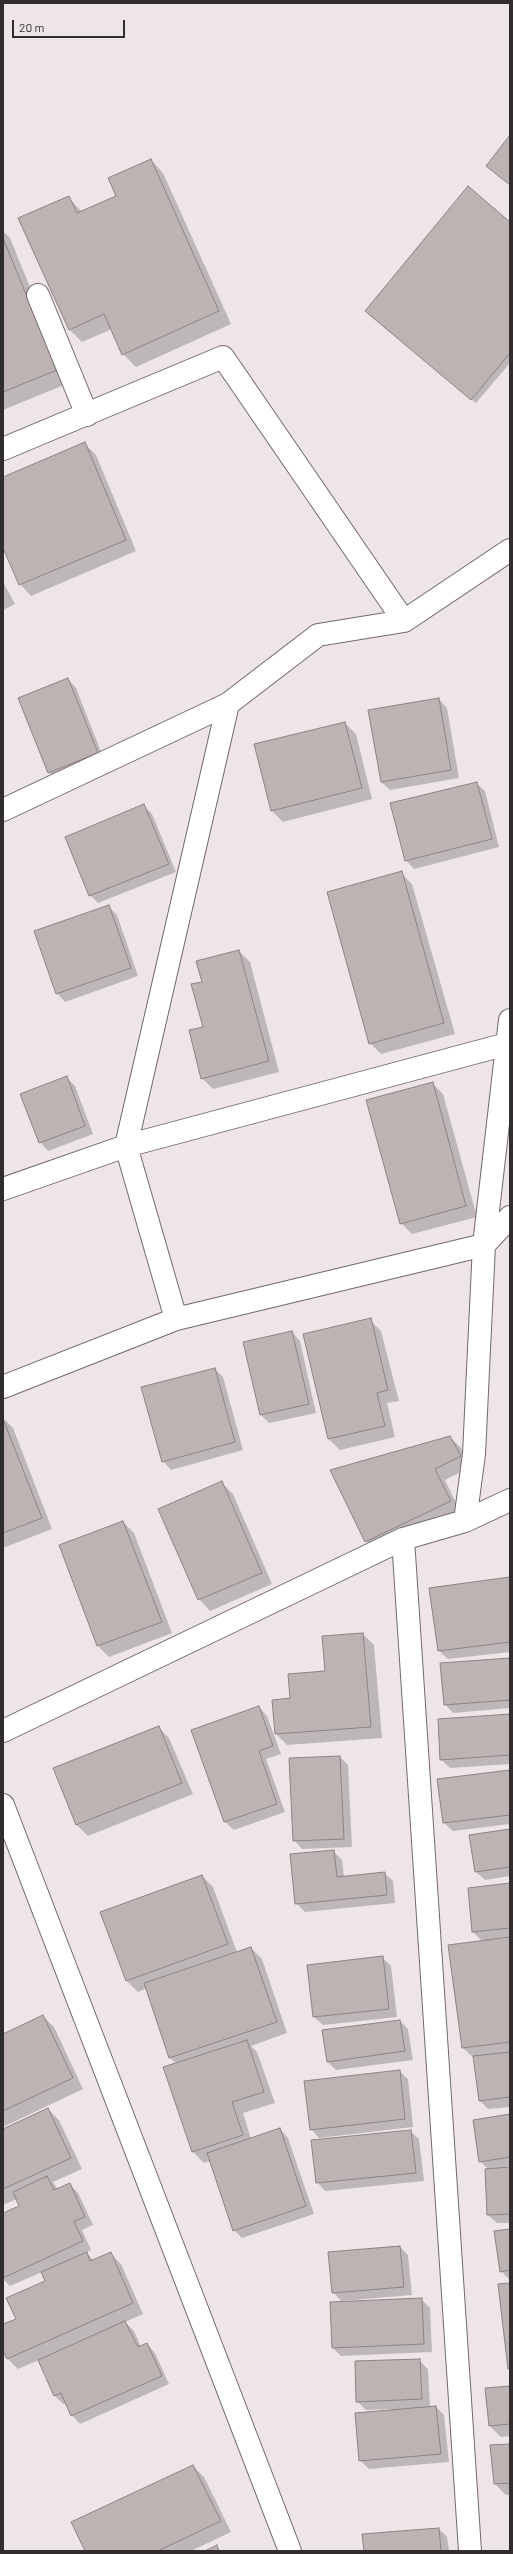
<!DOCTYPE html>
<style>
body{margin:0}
#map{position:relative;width:513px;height:2554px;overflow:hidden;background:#eee5e8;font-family:Barlow,sans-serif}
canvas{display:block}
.frame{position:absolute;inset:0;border:4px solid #312d2f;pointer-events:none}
.scale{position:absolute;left:12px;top:20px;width:113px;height:18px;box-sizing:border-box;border:2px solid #312d2f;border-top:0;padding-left:5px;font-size:12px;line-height:14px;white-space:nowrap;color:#312d2f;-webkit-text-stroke:3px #eee5e8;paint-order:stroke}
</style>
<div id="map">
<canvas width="513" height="2554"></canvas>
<div class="frame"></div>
<div class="scale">20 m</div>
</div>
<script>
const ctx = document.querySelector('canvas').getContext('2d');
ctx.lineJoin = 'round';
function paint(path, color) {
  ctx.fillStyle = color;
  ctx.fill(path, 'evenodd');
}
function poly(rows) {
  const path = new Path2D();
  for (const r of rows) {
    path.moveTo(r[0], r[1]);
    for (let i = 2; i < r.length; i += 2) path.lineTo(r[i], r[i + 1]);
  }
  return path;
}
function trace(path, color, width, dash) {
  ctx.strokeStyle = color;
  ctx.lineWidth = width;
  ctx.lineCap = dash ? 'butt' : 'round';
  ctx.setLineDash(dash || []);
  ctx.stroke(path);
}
paint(poly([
 [151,160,163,173,231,324,136,367,123,354,112,329,82,342,69,329,68,197,82,212,118,196],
 [510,223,510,363,476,403,370,315],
 [3,231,10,238,69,383,3,410],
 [85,444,96,455,136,551,31,596,20,584,3,545,3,478],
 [3,582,15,604,3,610],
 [68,679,76,688,105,762,57,780,49,772],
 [439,699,447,708,459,778,390,790,381,782],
 [345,723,356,734,372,799,283,822,272,811],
 [476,783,485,791,499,847,414,869,406,860],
 [144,806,152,814,176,872,98,903,90,895],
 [401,873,412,884,455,1034,381,1054,370,1043],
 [108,906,117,915,138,976,65,1002,57,993],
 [239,951,250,962,279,1072,213,1089,202,1078,203,983],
 [66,1077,75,1086,93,1134,48,1151,40,1142],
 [432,1083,443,1094,477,1217,412,1234,401,1223],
 [370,1320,381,1331,399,1401,387,1403,395,1437,340,1450,329,1439,304,1335],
 [292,1332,300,1341,316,1413,269,1423,261,1415,244,1343],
 [215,1369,223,1377,243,1450,171,1470,163,1461],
 [3,1418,13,1428,52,1529,3,1548],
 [450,1437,461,1448,471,1467,445,1480,461,1513,377,1552,366,1541],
 [222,1483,233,1494,272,1584,210,1611,199,1599],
 [123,1522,134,1533,172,1633,109,1657,98,1646,61,1546],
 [510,1578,510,1652,448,1659,439,1651,430,1588],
 [363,1634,374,1645,382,1738,287,1745,276,1734,291,1699,326,1672],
 [510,1659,510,1708,453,1713,445,1704],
 [259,1707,267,1716,281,1754,266,1759,285,1812,234,1830,225,1822,193,1731],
 [510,1715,510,1764,450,1768,441,1759],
 [158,1727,169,1738,193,1794,88,1836,77,1825],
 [340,1757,348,1765,352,1847,302,1849,294,1840],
 [510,1771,510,1824,453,1831,444,1823],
 [510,1830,510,1876,485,1880,476,1872,470,1836],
 [333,1851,342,1860,344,1877,384,1873,393,1881,395,1903,305,1912,296,1903],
 [202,1876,213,1887,237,1952,251,1948,262,1959,287,2033,251,2046,257,2052,275,2103,243,2113,251,2139,280,2129,288,2138,314,2214,242,2238,234,2230,210,2161,204,2163,193,2152,165,2068,177,2064,170,2058,147,1988,138,1992,127,1981],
 [510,1884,510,2107,488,2109,480,2101,475,2059,463,2048,483,1942,473,1932],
 [382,1957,391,1966,397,2017,323,2025,314,2017],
 [43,2016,54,2027,83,2089,3,2127,3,2035],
 [400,2021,408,2029,413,2060,336,2070,328,2062,323,2031],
 [399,2071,408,2079,413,2127,319,2138,311,2129],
 [48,2109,59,2120,82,2169,53,2182,58,2190,69,2184,78,2193,93,2225,82,2230,91,2250,86,2252,94,2261,110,2253,121,2264,143,2314,125,2322,134,2331,141,2347,147,2344,155,2353,169,2384,80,2424,72,2415,66,2403,63,2404,55,2396,39,2360,18,2369,7,2358,3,2349,3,2325,17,2319,46,2281,42,2272,10,2286,3,2279,3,2214,20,2207,17,2199,3,2205,3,2130],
 [510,2115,510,2166,504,2167,510,2168,510,2223,497,2223,488,2215,486,2170,488,2169,480,2161],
 [410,2131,419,2139,424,2181,325,2191,317,2182],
 [510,2230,510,2280,501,2271],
 [400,2247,408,2255,412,2295,341,2301,333,2292],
 [421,2299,430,2308,432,2352,341,2356,333,2348,331,2303],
 [419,2360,428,2369,430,2407,436,2407,444,2415,449,2462,369,2469,360,2460,392,2409,366,2410,357,2401],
 [510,2387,510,2436,501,2437,490,2426],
 [510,2445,510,2495,506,2495,495,2484,492,2446],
 [193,2466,204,2477,231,2532,191,2551,86,2551],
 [439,2529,447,2537,449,2551,365,2551]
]), '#0003');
const building = poly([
 [510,135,510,185,486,166,510,135],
 [151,159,219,311,122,355,104,314,69,330,18,218,69,196,77,213,116,196,108,178,151,159],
 [468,186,510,222,510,353,471,400,365,311,468,186],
 [3,238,57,370,3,392,3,238],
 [85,442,126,540,19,585,3,548,3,477,85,442],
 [68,678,98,753,48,773,18,698,68,678],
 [439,698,451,770,381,782,368,710,439,698],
 [345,722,362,788,271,811,254,744,345,722],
 [477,782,492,839,405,861,390,803,477,782],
 [144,804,169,864,89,896,65,837,144,804],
 [402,871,444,1023,369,1044,327,892,402,871],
 [109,905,131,968,56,994,34,931,109,905],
 [239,950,269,1061,201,1079,189,1030,203,1027,191,984,202,982,196,961,239,950],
 [67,1076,85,1126,39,1143,20,1094,67,1076],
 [433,1082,466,1206,400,1224,366,1100,433,1082],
 [371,1318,388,1390,377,1393,385,1426,328,1439,303,1334,371,1318],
 [292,1331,309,1404,260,1415,243,1342,292,1331],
 [215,1368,235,1442,162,1462,141,1387,215,1368],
 [3,1419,42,1518,3,1533,3,1419],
 [450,1436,461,1456,435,1469,451,1501,365,1542,330,1470,450,1436],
 [222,1481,262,1573,198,1600,158,1509,222,1481],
 [123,1521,162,1622,97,1646,59,1545,123,1521],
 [510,1577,510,1642,438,1651,429,1588,510,1577],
 [363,1633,371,1727,275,1734,272,1700,290,1698,288,1674,325,1671,322,1636,363,1633],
 [510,1658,510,1700,444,1705,440,1663,510,1658],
 [259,1706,273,1746,259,1751,277,1804,224,1822,191,1730,259,1706],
 [510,1714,510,1755,440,1760,438,1719,510,1714],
 [159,1726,182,1783,76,1825,53,1768,159,1726],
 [340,1756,344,1839,293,1841,289,1758,340,1756],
 [510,1770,510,1815,443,1823,437,1779,510,1770],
 [510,1829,510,1867,475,1872,469,1835,510,1829],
 [334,1850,337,1877,385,1872,387,1895,295,1904,290,1854,334,1850],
 [202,1875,228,1944,126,1981,100,1912,202,1875],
 [510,1883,510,1928,472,1932,468,1888,510,1883],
 [510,1937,510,2042,462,2048,448,1945,510,1937],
 [251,1947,277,2022,169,2058,144,1983,251,1947],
 [383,1956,389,2009,313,2017,307,1965,383,1956],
 [43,2015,73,2078,3,2111,3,2034,43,2015],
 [400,2020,405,2051,327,2062,322,2030,400,2020],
 [247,2040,264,2092,232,2102,243,2135,192,2152,163,2067,247,2040],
 [510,2052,510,2097,479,2101,473,2056,510,2052],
 [400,2070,405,2119,310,2130,304,2081,400,2070],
 [48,2108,71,2158,3,2189,3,2129,48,2108],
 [510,2114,510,2157,479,2162,473,2120,510,2114],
 [280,2128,306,2206,233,2231,207,2153,280,2128],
 [411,2130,416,2173,316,2183,311,2140,411,2130],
 [510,2167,510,2214,487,2215,485,2169,510,2167],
 [47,2176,54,2190,70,2183,85,2217,74,2221,83,2241,3,2278,3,2213,19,2206,13,2192,47,2176],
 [510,2229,510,2270,500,2272,494,2231,510,2229],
 [400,2246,404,2287,332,2293,328,2252,400,2246],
 [87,2252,90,2261,111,2252,133,2303,7,2359,3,2351,3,2324,16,2319,6,2298,45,2281,41,2272,87,2252],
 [510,2283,510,2369,508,2369,498,2284,510,2283],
 [422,2298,424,2344,332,2348,330,2302,422,2298],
 [125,2321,138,2347,147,2343,162,2376,71,2416,61,2393,54,2396,38,2360,125,2321],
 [420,2359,422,2399,356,2402,355,2361,420,2359],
 [510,2386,510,2424,489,2426,485,2388,510,2386],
 [436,2406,441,2454,359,2461,355,2413,436,2406],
 [510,2444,510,2483,494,2484,490,2445,510,2444],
 [193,2465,221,2521,158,2551,85,2551,71,2522,193,2465],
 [439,2528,441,2551,364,2551,362,2534,439,2528],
 [217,2545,219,2551,205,2551,217,2545]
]);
paint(building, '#bcb3b2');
trace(building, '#8c8383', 1);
const minor = poly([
 [38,295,87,415],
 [3,449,223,357,404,621],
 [3,810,228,704,318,635,404,621,510,550],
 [3,1189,126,1146,507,1044],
 [176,1319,126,1146,228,704],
 [3,1387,176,1319,484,1245,510,1217],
 [465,1521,474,1454,484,1245,510,1020],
 [403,1539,470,2551],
 [3,1731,403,1539,465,1521,510,1500],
 [3,1805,290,2551]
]);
trace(minor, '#716a6c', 24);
trace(minor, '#fff', 22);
</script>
